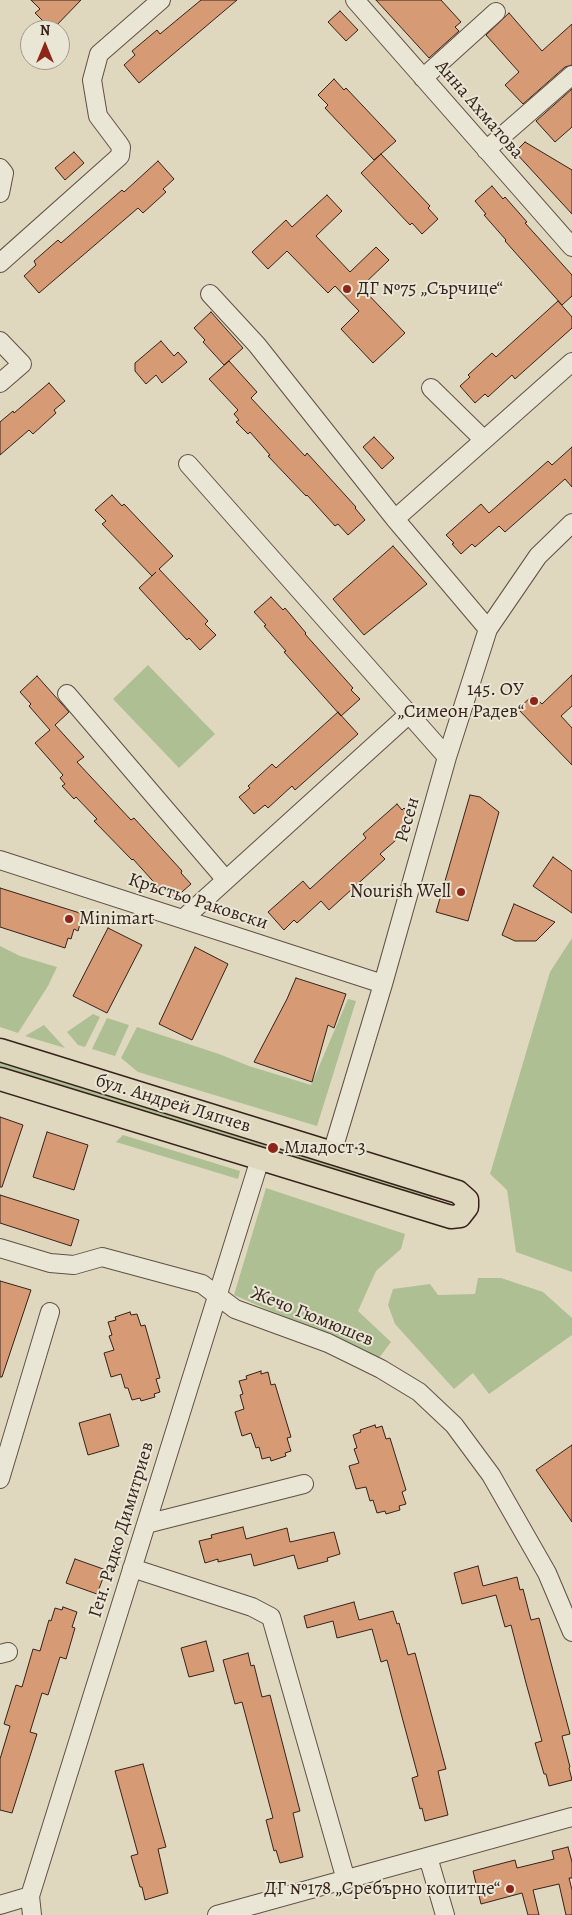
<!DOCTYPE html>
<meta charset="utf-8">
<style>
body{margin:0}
#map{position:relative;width:572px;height:1915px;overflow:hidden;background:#dfd8be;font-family:Alegreya,serif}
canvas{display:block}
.north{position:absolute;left:20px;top:20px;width:50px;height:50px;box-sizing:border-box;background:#eae6d5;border:1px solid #a2988b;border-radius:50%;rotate:0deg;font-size:14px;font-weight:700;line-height:20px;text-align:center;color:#36221b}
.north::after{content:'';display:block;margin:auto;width:18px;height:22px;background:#8f2418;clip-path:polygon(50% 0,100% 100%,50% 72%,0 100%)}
</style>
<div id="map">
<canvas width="572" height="1915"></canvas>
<div class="north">N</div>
</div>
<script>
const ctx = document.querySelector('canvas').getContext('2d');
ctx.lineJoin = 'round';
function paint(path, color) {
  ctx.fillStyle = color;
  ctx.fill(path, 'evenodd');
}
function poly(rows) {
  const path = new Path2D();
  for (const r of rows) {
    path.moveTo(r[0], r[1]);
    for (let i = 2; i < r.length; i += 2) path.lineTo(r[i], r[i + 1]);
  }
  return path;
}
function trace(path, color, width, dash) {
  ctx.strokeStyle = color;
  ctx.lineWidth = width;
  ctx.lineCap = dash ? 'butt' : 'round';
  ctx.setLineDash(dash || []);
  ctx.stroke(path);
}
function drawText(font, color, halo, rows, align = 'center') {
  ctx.font = font + ' Alegreya,serif';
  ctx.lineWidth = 4;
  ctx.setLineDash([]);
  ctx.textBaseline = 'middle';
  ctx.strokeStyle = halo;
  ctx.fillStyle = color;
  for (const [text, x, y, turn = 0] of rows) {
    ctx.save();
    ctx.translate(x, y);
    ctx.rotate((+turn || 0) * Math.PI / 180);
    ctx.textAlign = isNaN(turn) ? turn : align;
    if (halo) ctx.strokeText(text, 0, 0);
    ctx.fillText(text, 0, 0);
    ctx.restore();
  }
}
paint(poly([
 [148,665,215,734,179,768,113,699],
 [572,938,572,1272,516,1252,507,1190,490,1174,550,972],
 [0,946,20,956,57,967,48,986,18,1033,0,1027],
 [348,999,356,1001,317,1126,138,1072,121,1058,137,1027,219,1054,249,1066,311,1085],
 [93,1014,100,1017,85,1047,78,1045,67,1032],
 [107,1018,129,1025,115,1056,92,1049],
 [44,1025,65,1048,25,1036],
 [0,1059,433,1193,432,1199,0,1069],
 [123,1135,240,1171,238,1179,116,1142],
 [266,1188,405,1234,401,1249,376,1271,358,1311,391,1342,379,1358,234,1295],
 [478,1278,501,1278,543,1292,572,1318,572,1335,489,1394,473,1373,454,1389,395,1324,388,1305,393,1289,430,1284,438,1295,475,1294]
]), '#afbf94');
const building = poly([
 [31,0,81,0,52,30,35,13,40,9,31,0],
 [201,0,237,0,139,83,124,65,135,55,132,51,157,30,160,34,201,0],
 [376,0,441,0,461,22,455,27,459,31,429,58,376,0],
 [340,11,358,30,346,41,328,22,340,11],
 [509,13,542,51,572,24,572,65,565,67,523,104,505,85,519,72,486,35,509,13],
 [334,79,344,90,346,88,396,141,374,160,325,108,328,105,318,95,334,79],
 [572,89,572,127,555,142,536,121,572,89],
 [525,142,572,170,572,214,515,152,525,142],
 [74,152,84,163,65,180,55,168,74,152],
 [381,154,430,206,428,208,438,219,422,234,412,223,410,225,361,173,381,154],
 [158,161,174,179,163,189,166,192,143,213,138,208,39,293,24,276,36,265,34,261,58,240,61,243,122,190,124,192,158,161],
 [492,186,503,199,505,197,527,222,525,223,572,275,572,296,562,305,505,241,506,240,484,215,486,214,475,201,492,186],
 [327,195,342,211,316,236,350,272,376,247,389,260,361,287,405,333,373,363,341,329,359,311,335,286,328,293,287,251,268,269,252,252,286,220,292,227,327,195],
 [558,301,572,317,572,328,515,379,512,375,488,397,485,394,475,403,460,386,470,377,468,375,492,353,496,357,558,301],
 [211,312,243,348,224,365,203,342,205,340,194,328,211,312],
 [161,341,174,356,178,352,187,362,162,383,156,375,146,384,135,371,135,363,161,341],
 [229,361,257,392,251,398,305,456,307,453,356,507,355,508,365,520,348,535,338,524,335,526,307,495,306,496,268,456,270,455,250,432,248,434,236,422,239,420,234,414,238,410,209,379,229,361],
 [49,383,65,401,54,410,56,413,33,434,29,430,0,455,0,422,13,411,14,413,49,383],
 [374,437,394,458,382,469,363,447,374,437],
 [572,447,572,487,565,479,505,532,499,526,475,547,472,544,461,554,452,544,454,543,446,535,481,504,489,513,548,461,552,465,572,447],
 [112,495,122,506,124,504,173,556,159,569,208,621,205,624,216,635,200,650,189,638,187,640,139,588,156,572,152,576,102,524,106,521,95,510,112,495],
 [393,546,427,584,364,635,333,599,393,546],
 [271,597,283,610,285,608,306,633,305,634,353,688,351,690,360,699,341,716,284,652,286,651,264,626,266,625,254,612,271,597],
 [572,675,572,706,561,716,572,728,572,765,518,709,533,695,542,704,572,675],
 [37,676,69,712,55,725,84,757,77,762,131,820,134,818,182,871,181,873,191,884,174,899,164,888,161,890,133,859,132,860,94,821,97,819,76,797,74,799,62,786,65,784,60,778,63,775,35,743,50,730,29,706,31,704,20,692,37,676],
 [338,712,358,734,295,790,292,786,268,808,265,805,254,814,239,797,250,788,248,786,272,764,276,768,338,712],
 [470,795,480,797,499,812,468,921,436,912,470,795],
 [397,804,402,810,404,808,414,819,401,831,403,834,380,854,385,859,329,910,321,901,297,923,294,920,284,930,268,912,303,881,310,889,366,838,363,834,397,804],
 [553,857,572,871,572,913,533,886,553,857],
 [0,888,83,914,78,931,74,929,71,939,68,938,65,948,0,927,0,888],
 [514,904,555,922,536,941,515,941,502,935,514,904],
 [108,928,142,945,107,1013,73,996,108,928],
 [195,947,228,964,192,1040,159,1024,195,947],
 [296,978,346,994,334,1028,328,1025,312,1082,254,1062,287,999,296,978],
 [0,1117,23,1125,2,1187,0,1187,0,1117],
 [47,1132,88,1145,74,1190,33,1177,47,1132],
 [0,1195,79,1220,71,1246,0,1223,0,1195],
 [0,1281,31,1290,2,1377,0,1377,0,1281],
 [130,1312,131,1315,137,1314,141,1326,145,1325,160,1378,156,1379,160,1392,154,1394,155,1397,141,1401,140,1398,132,1400,128,1388,125,1388,121,1374,111,1377,104,1353,114,1350,109,1336,112,1335,108,1322,116,1320,115,1317,130,1312],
 [261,1371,261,1374,268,1372,271,1385,275,1384,291,1437,287,1438,291,1451,285,1453,286,1456,271,1461,270,1457,262,1459,259,1447,256,1448,251,1433,242,1436,235,1412,244,1409,240,1395,243,1394,239,1381,247,1379,246,1376,261,1371],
 [110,1414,119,1446,88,1455,79,1423,110,1414],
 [375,1425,376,1428,382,1426,386,1439,390,1438,406,1490,402,1492,406,1504,399,1506,400,1510,386,1514,385,1511,377,1513,373,1500,370,1501,366,1487,356,1489,349,1466,359,1463,354,1449,357,1448,353,1435,361,1432,360,1430,375,1425],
 [572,1445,572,1522,536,1470,572,1445],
 [243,1527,246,1539,287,1528,290,1542,334,1532,340,1554,327,1558,328,1561,298,1569,294,1555,254,1566,251,1554,218,1562,218,1559,205,1563,199,1541,212,1538,211,1535,243,1527],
 [75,1559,106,1570,97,1594,66,1583,75,1559],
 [478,1566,483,1586,517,1577,520,1590,523,1589,531,1620,539,1618,570,1734,562,1736,570,1767,569,1768,572,1780,549,1786,546,1774,544,1774,535,1743,542,1741,526,1683,511,1625,505,1627,496,1595,462,1604,454,1573,478,1566],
 [354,1602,359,1620,393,1611,397,1624,399,1623,408,1655,415,1653,446,1769,438,1771,448,1815,425,1821,422,1808,420,1809,412,1778,418,1776,402,1717,387,1660,381,1662,372,1629,337,1638,333,1621,307,1628,304,1616,354,1602],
 [63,1607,77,1612,72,1627,75,1628,66,1659,60,1657,48,1695,42,1693,30,1732,37,1734,12,1813,0,1810,0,1759,10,1726,4,1724,16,1685,22,1687,33,1649,40,1651,49,1620,51,1621,55,1608,62,1610,63,1607],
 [206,1641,214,1671,189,1677,181,1648,206,1641],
 [248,1653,251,1666,254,1665,262,1697,270,1695,300,1811,293,1813,303,1857,280,1863,276,1850,274,1851,266,1820,273,1818,242,1702,235,1704,223,1660,248,1653],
 [143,1764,166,1847,158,1849,168,1893,145,1900,142,1887,140,1887,131,1856,138,1854,115,1771,143,1764],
 [568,1847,572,1862,572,1878,569,1878,572,1890,572,1915,566,1915,559,1884,533,1890,539,1915,528,1915,522,1893,481,1904,473,1871,515,1860,517,1868,554,1859,552,1851,568,1847]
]);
paint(building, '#d69a75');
trace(building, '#36221b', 1);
const minor = poly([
 [355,0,572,247],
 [423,78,496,12],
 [486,150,572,75],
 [0,168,4,173,0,193],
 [0,263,120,156,121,147,119,144,98,116,92,80,99,54,161,0],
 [210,294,257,345,395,519,488,629],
 [0,341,22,364,0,383],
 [431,388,484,440],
 [188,464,447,757],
 [395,519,572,362],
 [67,694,226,880],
 [0,860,383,984],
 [183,919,409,714],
 [332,1153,383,984,447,757,488,629,538,556,572,523],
 [0,1248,50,1263,74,1265,102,1257,202,1284,235,1309,328,1343,381,1369,419,1392,454,1425,491,1475,547,1573,572,1632],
 [0,1479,50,1312],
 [146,1524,304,1484],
 [132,1568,252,1607,271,1617,346,1880],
 [0,1654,8,1652],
 [428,1857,445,1915],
 [0,1905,30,1896],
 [32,1915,30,1896,260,1159],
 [217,1915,572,1817]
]);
const major = poly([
 [0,1050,458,1192,467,1200,467,1207,460,1216,451,1217,0,1079]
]);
trace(minor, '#605044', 20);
trace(major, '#36221b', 25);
trace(minor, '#eae6d5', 18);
trace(major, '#dfd8be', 22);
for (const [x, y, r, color] of [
 [347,289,5,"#8f2418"],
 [534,701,5,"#8f2418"],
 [461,892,5,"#8f2418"],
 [69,919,5,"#8f2418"],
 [273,1148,6,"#8f2418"],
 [510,1889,5,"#8f2418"]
]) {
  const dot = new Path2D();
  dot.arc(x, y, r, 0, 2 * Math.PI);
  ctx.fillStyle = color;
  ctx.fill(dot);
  trace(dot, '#eae6d5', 2);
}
drawText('19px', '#36221b', '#eae6d5', [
 ["Анна Ахматова",479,110,49],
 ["Ресен",408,820,-74],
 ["Кръстьо Раковски",198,902,18],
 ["бул. Андрей Ляпчев",173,1104,17],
 ["Жечо Гюмюшев",312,1317,22],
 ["Ген. Радко Димитриев",122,1530,-73]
]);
drawText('19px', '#36221b', '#eae6d5', [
 ["ДГ №75 „Сърчице“",357,289],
 ["145. ОУ",524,690,"right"],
 ["„Симеон Радев“",524,712,"right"],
 ["Nourish Well",451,892,"right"],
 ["Minimart",79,919],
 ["Младост 3",284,1148],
 ["ДГ №178 „Сребърно копитце“",500,1889,"right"]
], 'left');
</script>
